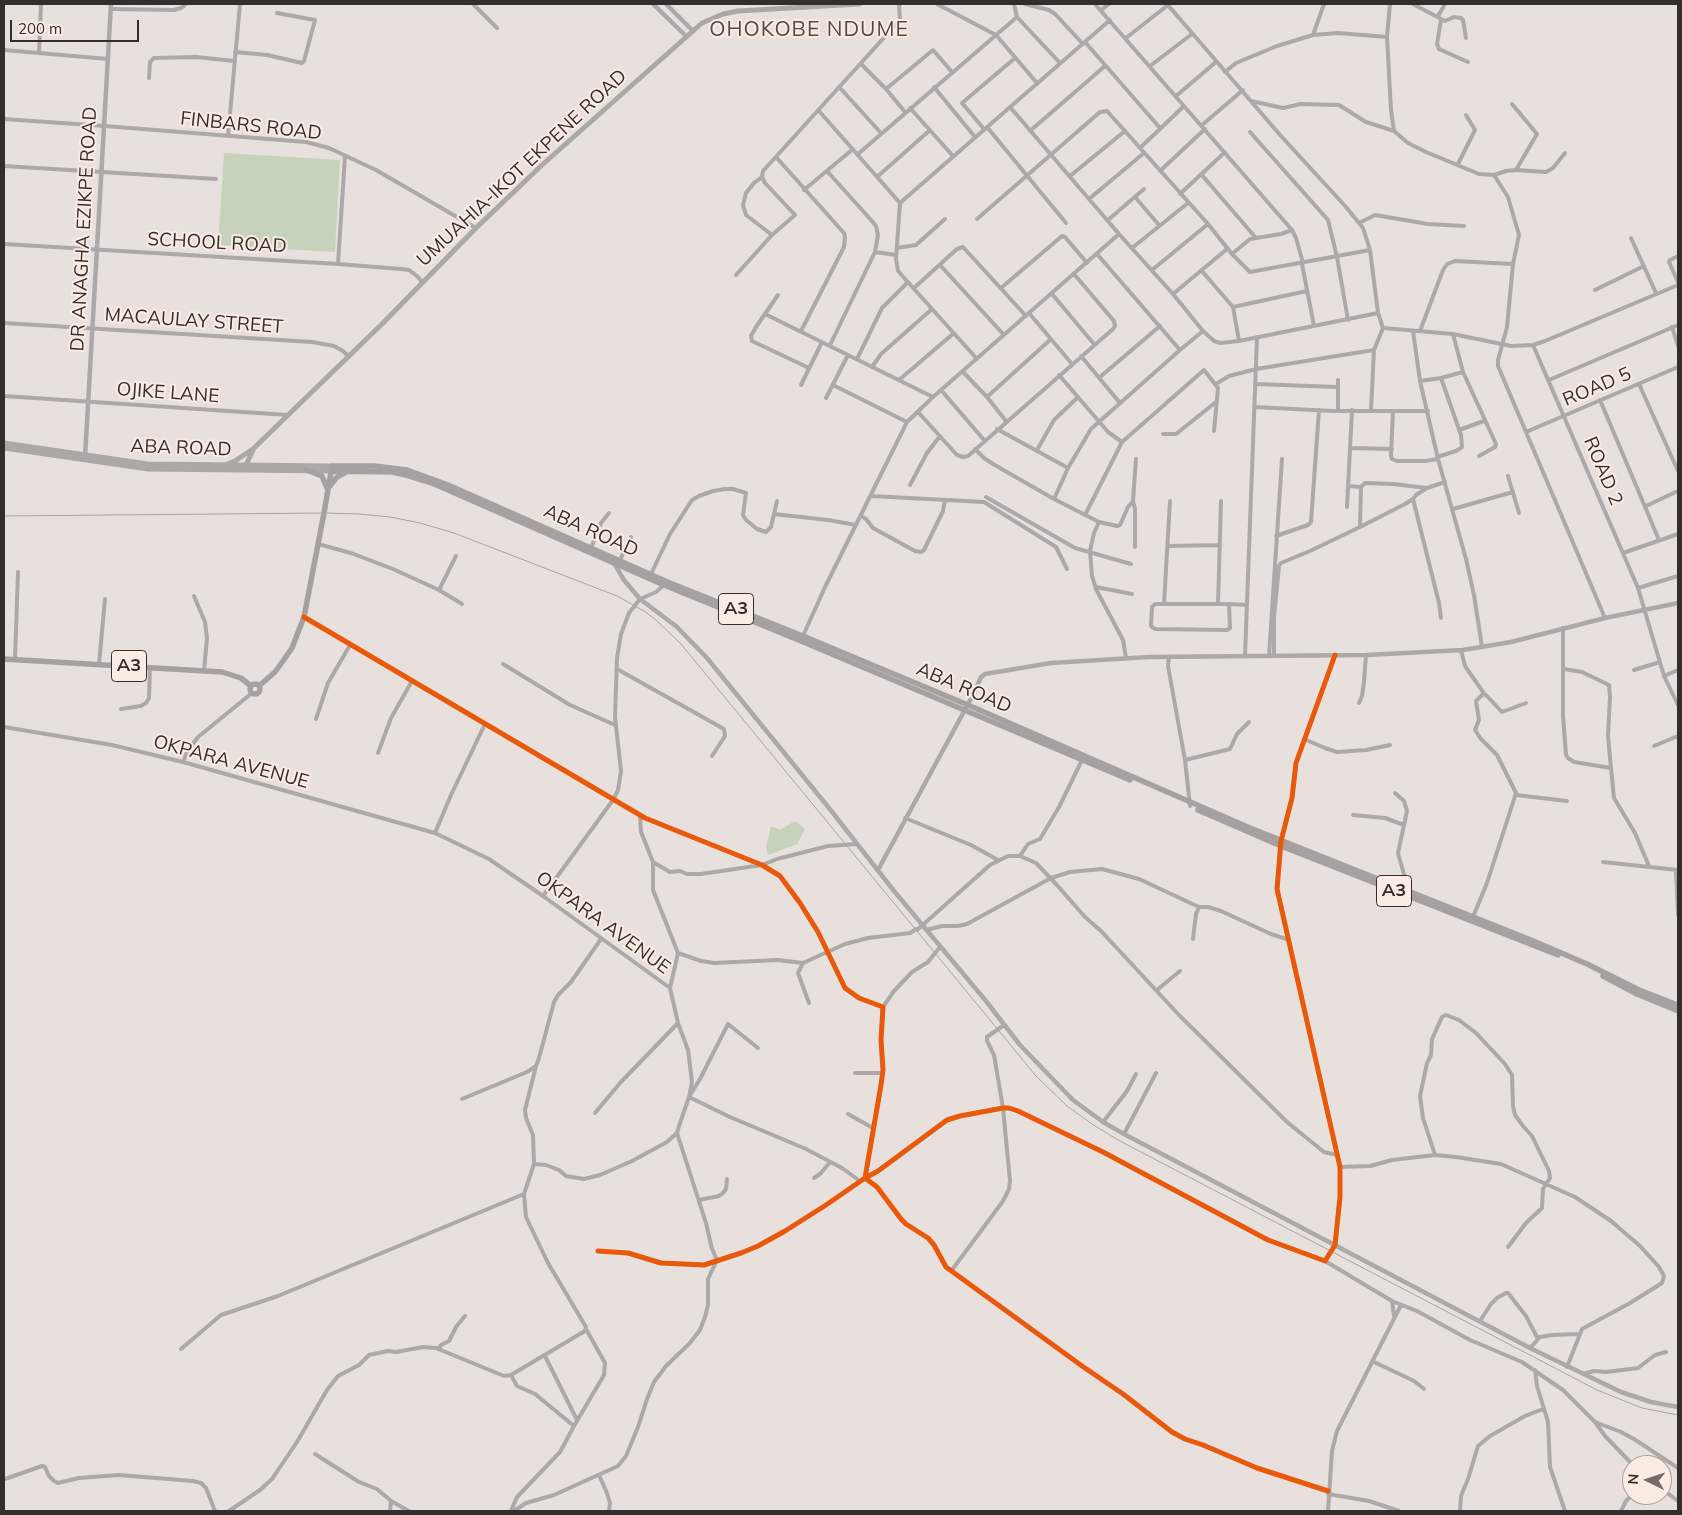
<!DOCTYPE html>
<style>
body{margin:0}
#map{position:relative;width:1682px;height:1515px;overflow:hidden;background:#e8e0dc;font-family:Mulish,sans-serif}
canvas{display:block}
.frame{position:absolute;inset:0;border:5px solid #332e2c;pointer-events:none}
.north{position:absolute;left:1622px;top:1455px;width:50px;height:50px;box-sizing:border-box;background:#faebe5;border:1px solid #aa9f9b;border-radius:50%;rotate:274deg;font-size:14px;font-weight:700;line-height:20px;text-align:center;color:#332e2c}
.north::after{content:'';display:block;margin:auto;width:18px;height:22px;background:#726c6a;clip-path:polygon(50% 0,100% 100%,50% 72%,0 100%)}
.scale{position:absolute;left:10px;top:20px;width:129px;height:22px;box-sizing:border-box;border:2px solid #332e2c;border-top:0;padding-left:6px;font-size:15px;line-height:18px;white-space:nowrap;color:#332e2c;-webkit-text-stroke:4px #faebe5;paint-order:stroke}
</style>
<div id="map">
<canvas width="1682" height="1515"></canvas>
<div class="frame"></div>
<div class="north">N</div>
<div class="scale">200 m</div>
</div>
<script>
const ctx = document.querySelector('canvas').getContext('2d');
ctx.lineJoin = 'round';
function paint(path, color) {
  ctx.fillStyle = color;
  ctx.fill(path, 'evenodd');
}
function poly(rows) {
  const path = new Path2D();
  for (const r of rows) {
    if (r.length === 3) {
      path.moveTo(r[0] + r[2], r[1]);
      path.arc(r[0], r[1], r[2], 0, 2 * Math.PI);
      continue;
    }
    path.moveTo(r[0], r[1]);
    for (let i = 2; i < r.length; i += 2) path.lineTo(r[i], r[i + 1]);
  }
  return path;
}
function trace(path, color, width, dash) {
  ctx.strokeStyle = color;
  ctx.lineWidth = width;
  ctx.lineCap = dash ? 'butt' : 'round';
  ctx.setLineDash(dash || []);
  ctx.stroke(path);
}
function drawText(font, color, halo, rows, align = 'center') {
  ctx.font = font + ' Mulish,sans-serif';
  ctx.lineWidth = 4;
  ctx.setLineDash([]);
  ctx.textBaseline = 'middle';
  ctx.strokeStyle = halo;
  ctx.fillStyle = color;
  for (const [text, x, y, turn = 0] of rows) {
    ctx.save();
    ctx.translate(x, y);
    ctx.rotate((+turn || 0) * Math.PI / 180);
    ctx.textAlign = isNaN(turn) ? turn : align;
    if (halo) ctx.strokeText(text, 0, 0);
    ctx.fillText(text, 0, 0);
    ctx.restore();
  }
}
paint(poly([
 [224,153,340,160,335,252,218,245],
 [795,821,805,829,797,844,768,855,766,848,771,826,780,830]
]), '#c7d2bc');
trace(poly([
 [473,4,497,28],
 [937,4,996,35,1037,83],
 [1014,4,1017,17,1060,63],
 [1025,4,1049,10,1055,14,1083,44],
 [1095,4,1292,230,1296,238,1303,263,1302,264,1314,326],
 [1167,4,1281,136,1346,207,1363,228,1370,250,1378,313,1383,328,1453,334,1511,346,1533,345,1545,341,1678,285],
 [1390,4,1387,37,1391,110,1394,131],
 [1413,4,1445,21,1454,17,1461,18,1463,20,1466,38],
 [111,9,174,10,181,8,186,4],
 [1101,10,1109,4],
 [1438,16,1445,4],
 [1441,20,1437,44,1439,49,1468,62],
 [1313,35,1324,4],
 [1126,38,1168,5],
 [1085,42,1160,128],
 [4,50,108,59],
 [235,52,267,55,302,63,304,61,315,20,277,13],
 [39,53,41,4],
 [861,64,886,89,905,112],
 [1150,66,1192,34],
 [1225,72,1236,63,1277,46,1313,35,1338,33,1387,37],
 [149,78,150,62,154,58,196,57,234,61],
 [934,87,975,137],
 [840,88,881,133],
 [886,89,933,50,952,72],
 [1176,96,1216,62],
 [1251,101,1283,108,1301,104,1339,105,1366,122,1394,131,1408,143,1426,152,1479,174,1494,175,1506,171,1516,170,1546,172,1553,168,1565,153],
 [1512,104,1537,134,1516,170],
 [1010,107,1119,234,1173,294,1203,331,1214,341,1220,343,1239,341,1378,313],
 [910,108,953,156],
 [819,111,900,203,896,259,898,271,977,359],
 [4,119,105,126,306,142,329,148,376,170,476,228],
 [1202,125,1243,90],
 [987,127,1066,223],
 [984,129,962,103,1015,58],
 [1030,131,1105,66],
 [1250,132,1328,220,1337,257,1348,320],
 [228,136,240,4],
 [1140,148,1184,106],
 [858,154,1017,17],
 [776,157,844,233,845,237,844,247,801,331],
 [1458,164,1475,130,1466,115],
 [4,166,216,179],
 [827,171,871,220,876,226,878,235,875,252,830,345],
 [1160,171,1205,129],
 [1201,174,1256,238],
 [1494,175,1508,197,1519,235,1513,264,1507,327,1498,360,1498,366,1605,618],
 [1070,176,1125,131],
 [877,177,930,130],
 [804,190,853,149],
 [1180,194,1225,152],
 [1135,197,1159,225],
 [1089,199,1144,153],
 [900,203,1110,20],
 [977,219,1100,112,1107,111,1208,224,1232,254,1250,272,1370,250],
 [1108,220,1144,189],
 [1359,223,1375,215,1428,224,1464,226],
 [772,235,746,215,743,205,746,193,754,183,762,177,763,171,900,20,899,4],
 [1631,238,1656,293],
 [4,244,338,264,401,269,409,270,417,276,423,283],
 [897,248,916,245,945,219],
 [1132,248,1188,203],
 [875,252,896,255],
 [1097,254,1180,350],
 [1232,254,1250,239,1281,234,1292,230],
 [1678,256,1670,260,1669,262,1678,282],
 [338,264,345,156],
 [940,265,1004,335],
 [1152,270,1208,224],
 [1201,270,1233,307,1239,341],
 [736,275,772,235,795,215,765,183,762,177],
 [914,288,957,249,963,247,1026,316],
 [1001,288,1062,236,1065,237,1087,263],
 [1595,290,1644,266],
 [1052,294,1094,344],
 [1173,294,1227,249],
 [778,295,756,327,751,336,752,341,809,368],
 [1233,307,1307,291],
 [1029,313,1072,364],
 [765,314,933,397],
 [4,323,312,342,334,346,343,351,349,357],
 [1672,327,1678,346],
 [1413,331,1420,381,1438,459,1466,559,1474,595,1482,647],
 [1420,331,1443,270,1447,264,1455,261,1513,264],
 [1453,334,1463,372,1496,444,1495,447,1479,456],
 [1533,345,1638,588,1664,676,1678,705],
 [1081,356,1120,403],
 [857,359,882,308,908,282],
 [872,367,881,354,932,309],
 [963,372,987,397,1006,421],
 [1059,375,1108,432,1122,442],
 [1100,377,1160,326],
 [899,380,954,333],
 [1549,380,1678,325],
 [1420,381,1441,378,1463,372],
 [1216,384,1229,376,1256,369,1374,350],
 [1255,384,1337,387],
 [1639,384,1678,471],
 [801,385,822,342],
 [833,385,907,422],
 [941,390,984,440],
 [4,396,288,415],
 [987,397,1051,339],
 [826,398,848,355],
 [1600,400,1659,540],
 [1255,407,1332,411,1428,411],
 [1371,410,1374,350,1383,328],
 [1338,411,1338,380],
 [1393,411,1391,456,1392,459,1397,461,1425,461,1438,459],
 [918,412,957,455,963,457,968,456,1113,329,1115,326,1114,321,1074,274],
 [997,429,1068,468],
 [1459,430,1484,421],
 [1526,432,1678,367],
 [1163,434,1176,434,1216,402],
 [1350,448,1392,449],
 [975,449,984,458,993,464,1054,499,1099,522,1117,526,1120,525,1128,507,1133,501,1136,459],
 [1037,450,1054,420,1078,397],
 [1437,457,1456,451,1462,447,1461,435,1441,378],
 [1508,476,1519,513],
 [910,485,927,453,940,436],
 [1348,486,1361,487],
 [871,496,984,502,1056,547,1067,569],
 [986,497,1075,548,1131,564],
 [1054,499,1068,468,1091,429,1180,350,1203,331],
 [1413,499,1439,603,1441,618],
 [1133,501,1135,509,1135,547],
 [1646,506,1678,491],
 [1347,507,1352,410],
 [1453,509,1513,492],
 [774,514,828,520,856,525],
 [1085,515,1122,442,1204,370,1218,388,1214,431],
 [861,516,866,519,873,528,915,551,921,552,924,550,943,511,945,500],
 [1099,522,1094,533,1090,551,1092,576,1096,589,1123,640,1126,658],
 [1360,526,1361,487,1365,483,1393,484,1427,488],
 [1276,536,1308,525,1311,522,1319,410],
 [318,544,351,553,393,569,439,590,462,604],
 [1168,546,1220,545],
 [591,548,601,523,609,513],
 [1623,553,1678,534],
 [620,560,631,537],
 [651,574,670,534,692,500,699,496,713,491,725,489,733,489,746,493,743,515,746,520,757,529,766,532,771,527,777,501],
 [1096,587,1132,594],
 [1638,588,1678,576],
 [439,590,456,556],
 [194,596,205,622,207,638,204,671],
 [1164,604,1170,501],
 [1218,604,1221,501],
 [1229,604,1230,628,1227,630,1155,629,1152,627,1151,625,1152,607,1155,604,1229,604,1247,605],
 [304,617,645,818,762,865,780,876,800,903,818,932,845,988,859,998,883,1007,881,1040,883,1070,881,1085,865,1178,877,1187,901,1219,906,1224,928,1238,934,1245,946,1267,1082,1366,1123,1394,1172,1432,1185,1439,1203,1445,1257,1468,1328,1491],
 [1563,628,1563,716,1566,755,1568,758,1574,762,1611,768,1614,798,1635,833,1649,866],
 [803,636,825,587,907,422,933,397,1119,234],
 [1461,650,1465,666,1483,692,1483,694,1476,701,1479,720,1475,730,1481,739,1497,755,1516,793,1487,883,1473,917],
 [1245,656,1257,337],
 [1269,656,1282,459],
 [1274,656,1274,617,1279,566,1281,563,1310,551,1360,527,1405,504,1413,499,1416,495,1427,488,1445,482],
 [1169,657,1168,666,1185,760,1190,806],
 [15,659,18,572],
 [99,664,105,599],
 [503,664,570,705,615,725],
 [617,669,724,729,725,736,712,756],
 [1564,669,1582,672,1609,685,1610,697,1608,736,1611,768],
 [1634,670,1660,662],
 [1664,676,1678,670],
 [1483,694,1486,695,1502,712,1526,703],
 [1359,703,1362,696,1364,682,1366,655],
 [121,709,141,706,146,703,149,698,150,667],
 [316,719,328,683,350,645],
 [4,727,112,745,183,762,435,833,489,859,543,896,670,988,678,1023,688,1050,692,1082,689,1097,679,1126,677,1133,706,1223,712,1249,717,1260,708,1279,708,1305,705,1317,700,1330,689,1344,666,1366,654,1382,647,1399,638,1427,626,1456,618,1466,554,1495,526,1503,514,1511],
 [1304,739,1325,748,1337,752,1366,750,1390,745],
 [1654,746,1678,736],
 [378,753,391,718,412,681],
 [1185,760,1230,749,1237,734,1249,722],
 [183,762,187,752,198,737,252,693],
 [1395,793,1404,801,1407,811,1398,853,1405,878,1404,890],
 [1516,795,1567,801],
 [1353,815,1385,818,1404,825],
 [640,816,641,832,653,862,653,890,678,953,670,988],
 [905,818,971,845,998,860],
 [435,833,451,795,485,724],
 [1020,856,1036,863,1056,884,1085,917,1101,931,1179,1015,1287,1122,1324,1152,1337,1155],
 [653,862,670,872,680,871,687,874,701,874,762,865,777,859,828,846,857,844],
 [1603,862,1678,870],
 [1676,871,1678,915],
 [543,896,613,800,618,790,621,771,615,717,617,658,621,634,629,613,640,599,656,592,664,585],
 [926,930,942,926,958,926,967,924,1051,878,1070,872,1102,869,1139,879,1199,907,1208,907,1221,911,1271,934,1289,940],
 [1193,939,1196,914,1199,907],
 [678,953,701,961,714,963,778,960,803,963,845,944,868,938,910,933,916,929,917,930,990,865,1008,856,1020,856,1028,844,1040,839,1059,807,1082,760],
 [803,963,798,973,809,1003],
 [1157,990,1180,971],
 [883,1007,894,991,912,972,928,962,940,947],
 [758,1048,728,1024,700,1079,689,1097,730,1117,806,1149,842,1168,860,1181],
 [855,1073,883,1073],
 [462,1099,527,1072,536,1066,539,1058,554,1002,558,995,571,982,601,939],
 [595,1113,620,1083,678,1023],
 [848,1114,873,1128],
 [1103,1122,1127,1091,1136,1074],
 [1124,1134,1156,1073],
 [1435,1155,1423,1118,1420,1096,1427,1063,1431,1055,1432,1039,1442,1017,1446,1015,1459,1020,1476,1033,1505,1064,1512,1075,1513,1106,1515,1115,1523,1126,1532,1136,1549,1171,1550,1178,1543,1189,1542,1208,1526,1223,1508,1247],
 [534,1164,546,1165,559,1170,566,1176,584,1179,600,1175,632,1161,667,1142,677,1133],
 [1340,1167,1370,1166,1392,1160,1435,1155,1456,1157,1501,1164,1575,1197,1611,1221,1640,1246,1659,1267,1664,1276,1662,1283,1630,1303,1582,1329,1567,1367],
 [814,1178,821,1173,830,1162],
 [699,1200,719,1196,723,1193,726,1189,727,1179],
 [598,1251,628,1253,661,1263,704,1265,741,1253,758,1246,785,1231,826,1205,865,1178,878,1171,947,1120,960,1116,1003,1108,1009,1108,1018,1111,1103,1152,1268,1240,1325,1261,1335,1245,1340,1197,1340,1167,1277,889,1281,841,1292,798,1296,763,1335,655],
 [1325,1261,1392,1301,1417,1311,1470,1340,1522,1362,1563,1390,1595,1422,1621,1432,1634,1439,1678,1468],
 [952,1270,1003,1201,1009,1189,1010,1181,1003,1108,994,1055,987,1041,987,1037,1004,1025],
 [1392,1301,1394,1316],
 [1480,1321,1491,1304,1497,1298,1506,1293,1508,1293,1526,1316,1538,1339],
 [1530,1348,1540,1337,1552,1335,1579,1334],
 [181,1349,221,1315,278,1296,524,1194,534,1164,533,1135,526,1118,525,1110,536,1066],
 [438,1349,441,1345,449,1341,456,1327,465,1316],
 [545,1356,577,1420],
 [1372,1361,1414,1381,1424,1389],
 [1535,1370,1537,1386,1548,1422,1550,1467,1565,1511],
 [1583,1374,1594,1371,1606,1372,1638,1368,1655,1355,1666,1352],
 [511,1375,517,1386,535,1394,574,1426,560,1452,517,1497,511,1511],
 [1595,1422,1605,1436,1633,1465],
 [574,1426,604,1375,605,1363,586,1329],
 [315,1454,359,1482,377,1489,391,1501,409,1511],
 [599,1475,607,1493,610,1503,609,1511],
 [5,1479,42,1466,45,1467,49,1476,54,1481,58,1483,79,1478,119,1475,193,1481,201,1483,206,1488,215,1511],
 [1662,1489,1678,1501],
 [1328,1494,1369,1501,1399,1511],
 [229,1511,260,1490,272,1479,297,1442,327,1390,338,1376,359,1365,369,1355,388,1351,396,1352,423,1347,436,1348,504,1376,511,1375,585,1331,586,1327,548,1263,526,1217,524,1194],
 [390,1511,391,1501],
 [1328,1511,1332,1451,1337,1431,1401,1305],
 [1460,1511,1461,1496,1468,1479,1478,1446,1490,1436,1525,1416,1543,1409],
 [1621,1511,1626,1501,1632,1495]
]), '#aca9a8', 4);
trace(poly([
 [653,4,686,36],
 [666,4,693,31],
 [85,457,111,4],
 [614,563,624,580,640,599,677,627,707,658,829,808,894,891,986,1001,1020,1045,1073,1100,1103,1122,1124,1134,1530,1348,1621,1392,1651,1402,1678,1407],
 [878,870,974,693,981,677,985,674,1051,663,1149,657,1366,655,1463,650,1511,642,1605,618,1678,603]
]), '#aca9a8', 4.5);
trace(poly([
 [4,443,148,464,332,466],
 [4,448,148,469,331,471],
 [225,465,235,461,253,449,383,323,476,228,542,165,702,23,723,14,738,11,859,4],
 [245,467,253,450]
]), '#aca8a6', 5);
trace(poly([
 [306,470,322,476,327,488],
 [331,471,392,472,406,475,432,483,664,585,801,641,1130,780],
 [329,487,337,477,346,472],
 [4,659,222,672,241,678,251,686],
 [255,689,5],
 [259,686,275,672,283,661,292,648,304,617,324,513,332,466,375,466,407,470,448,485,670,583,803,636,968,705,1250,828,1531,940,1587,964,1639,990,1678,1005],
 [1198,810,1281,846,1558,955],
 [1603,976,1637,994,1678,1011]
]), '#a6a1a0', 5.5);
trace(poly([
 [4,516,324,513,359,514,390,517,420,523,454,533,617,596,644,611,656,620,681,644,1036,1076,1067,1106,1092,1124,1118,1140,1597,1390,1642,1408,1678,1415]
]), '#a8a4a2', 1);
trace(poly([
 [304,617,645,818,762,865,780,876,800,903,818,932,845,988,859,998,883,1007,881,1040,883,1070,881,1085,865,1178,877,1187,901,1219,906,1224,928,1238,934,1245,946,1267,1082,1366,1123,1394,1172,1432,1185,1439,1203,1445,1257,1468,1328,1491],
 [598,1251,628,1253,661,1263,704,1265,741,1253,758,1246,785,1231,826,1205,865,1178,878,1171,947,1120,960,1116,1003,1108,1009,1108,1018,1111,1103,1152,1268,1240,1325,1261,1335,1245,1340,1197,1340,1167,1277,889,1281,841,1292,798,1296,763,1335,655]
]), '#e8590c', 5);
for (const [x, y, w] of [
 [736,609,35],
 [129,666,35],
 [1394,891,35]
]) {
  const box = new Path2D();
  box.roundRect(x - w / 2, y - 15.5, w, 31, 4);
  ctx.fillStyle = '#faebe5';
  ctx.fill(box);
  trace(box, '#332e2c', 1);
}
drawText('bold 18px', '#332e2c', null, [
 ["A3",736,609],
 ["A3",129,666],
 ["A3",1394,891]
]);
drawText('19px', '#332e2c', '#faebe5', [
 ["FINBARS ROAD",251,126,6],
 ["UMUAHIA-IKOT EKPENE ROAD",522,168,-43],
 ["DR ANAGHA EZIKPE ROAD",84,229,-87],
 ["SCHOOL ROAD",217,243,3],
 ["MACAULAY STREET",194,321,4],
 ["ROAD 5",1597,387,-23],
 ["OJIKE LANE",168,393,4],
 ["ABA ROAD",181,448,2],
 ["ROAD 2",1603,471,67],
 ["ABA ROAD",591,531,24],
 ["ABA ROAD",964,688,23],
 ["OKPARA AVENUE",231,762,15],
 ["OKPARA AVENUE",603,923,36]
]);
ctx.letterSpacing = '1px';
drawText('21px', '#564a45', '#faebe5', [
 ["OHOKOBE NDUME",809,30]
]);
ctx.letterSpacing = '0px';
</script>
